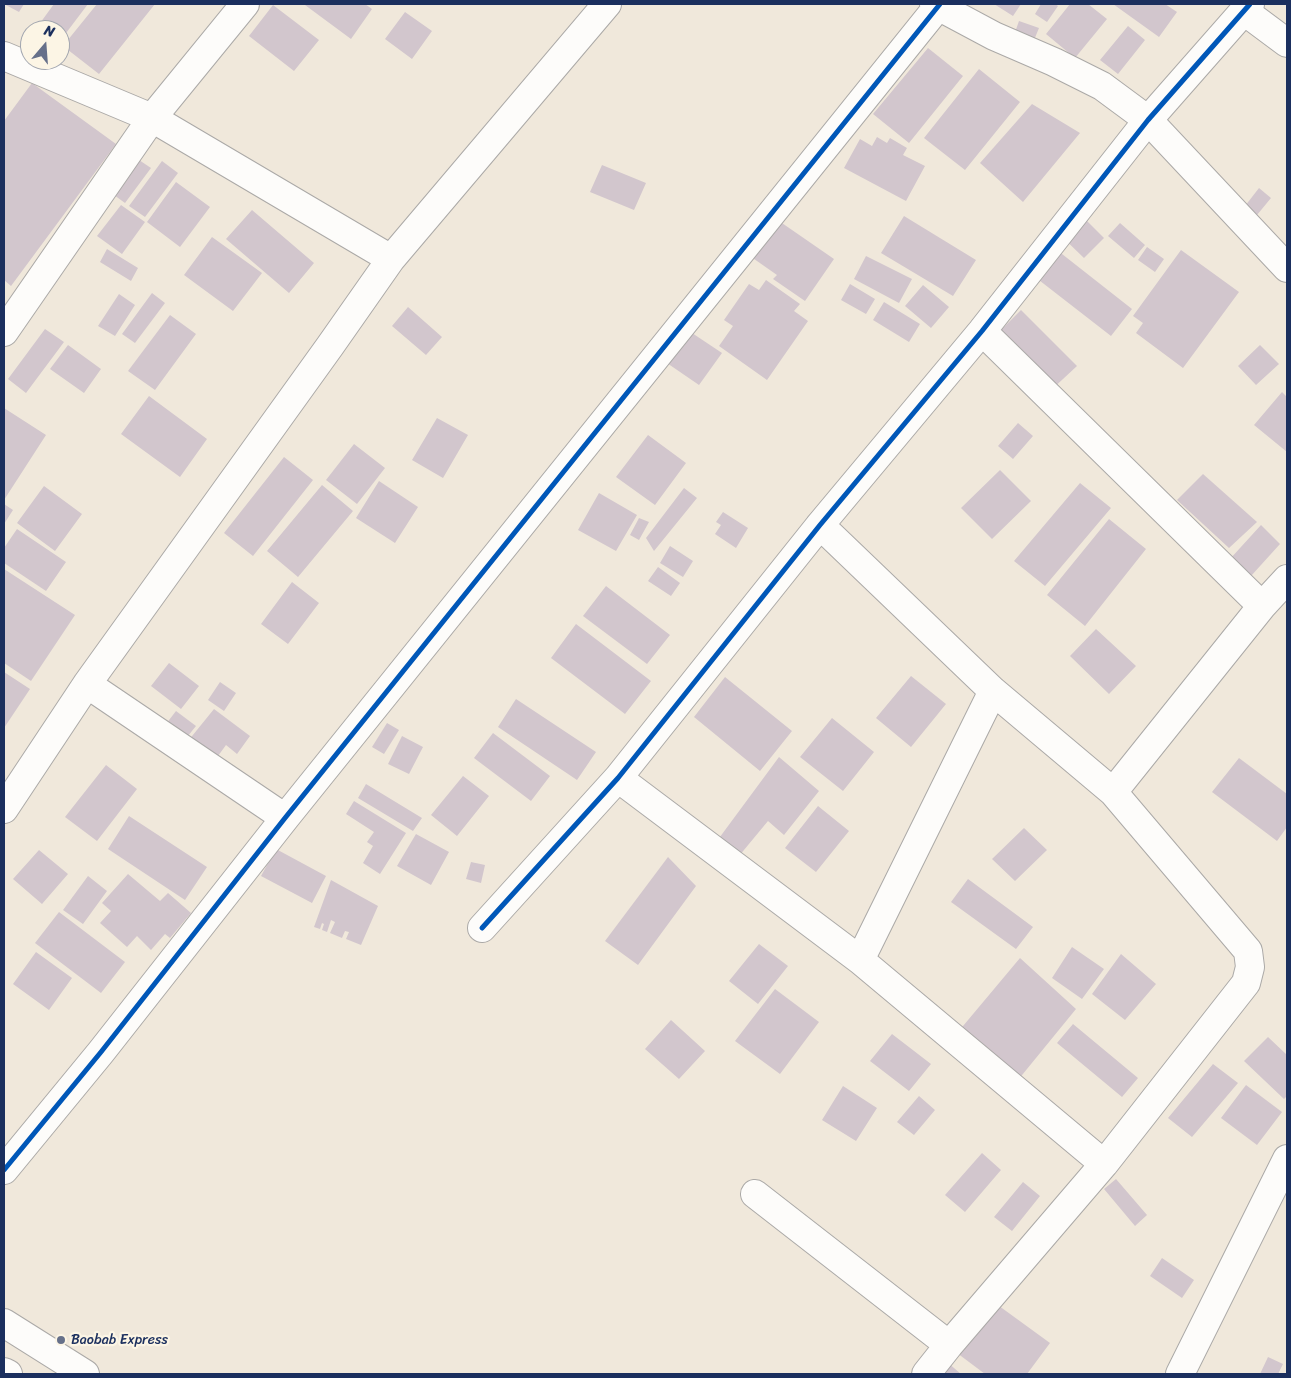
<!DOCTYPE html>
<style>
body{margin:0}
#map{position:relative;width:1291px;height:1378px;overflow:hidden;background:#f0e8db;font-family:Sriracha,sans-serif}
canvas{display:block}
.frame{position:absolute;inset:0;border:5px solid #1b2f5e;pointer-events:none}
.north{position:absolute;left:20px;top:20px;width:50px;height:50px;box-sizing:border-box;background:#fcf5e5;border:1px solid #a2a6af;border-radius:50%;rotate:18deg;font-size:14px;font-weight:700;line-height:20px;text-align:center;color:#1b2f5e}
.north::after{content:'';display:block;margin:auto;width:18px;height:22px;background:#66708a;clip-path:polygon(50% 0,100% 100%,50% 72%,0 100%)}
</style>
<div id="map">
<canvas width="1291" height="1378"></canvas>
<div class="frame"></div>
<div class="north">N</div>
</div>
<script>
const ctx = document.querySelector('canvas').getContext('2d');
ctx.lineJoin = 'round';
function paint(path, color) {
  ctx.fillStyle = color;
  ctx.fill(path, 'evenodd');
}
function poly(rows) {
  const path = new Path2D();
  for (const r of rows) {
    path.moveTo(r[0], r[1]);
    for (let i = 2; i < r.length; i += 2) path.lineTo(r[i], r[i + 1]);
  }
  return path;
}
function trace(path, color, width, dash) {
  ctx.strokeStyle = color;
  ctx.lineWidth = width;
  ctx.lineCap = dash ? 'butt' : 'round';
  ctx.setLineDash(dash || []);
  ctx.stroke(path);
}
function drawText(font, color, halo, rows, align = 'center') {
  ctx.font = font + ' Sriracha,sans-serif';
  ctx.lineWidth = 4.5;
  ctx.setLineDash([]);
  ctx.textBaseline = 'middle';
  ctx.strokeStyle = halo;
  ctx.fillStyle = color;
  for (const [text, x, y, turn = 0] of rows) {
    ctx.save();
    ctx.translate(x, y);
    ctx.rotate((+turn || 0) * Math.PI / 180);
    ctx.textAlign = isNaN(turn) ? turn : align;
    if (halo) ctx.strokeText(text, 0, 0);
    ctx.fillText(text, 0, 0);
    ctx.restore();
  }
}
paint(poly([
 [4,4,24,4,19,12],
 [54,4,88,4,60,41,60,30,35,30],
 [97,4,155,4,99,74,63,46],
 [306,4,365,4,372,9,351,39,305,5],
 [994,4,1021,4,1013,16],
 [1041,4,1055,4,1058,6,1047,22,1035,14],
 [1070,4,1088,4,1107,19,1075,58,1046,34],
 [1113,4,1165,4,1177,12,1159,37],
 [273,5,319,40,294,71,249,36],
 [405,12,432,31,412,59,385,39],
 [1019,21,1039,28,1032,45,1013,38],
 [1128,26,1145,40,1118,74,1100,60],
 [928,48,963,76,909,143,873,114],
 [979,69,1020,102,965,170,924,138],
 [32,83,116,144,11,286,4,280,4,121],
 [1032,104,1080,133,1023,202,980,163],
 [877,137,887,143,890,138,907,148,903,155,925,166,906,201,844,168,860,139,872,146],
 [139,160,151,168,125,203,114,195],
 [162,161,178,173,145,217,129,206],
 [602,165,646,183,634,210,590,192],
 [176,182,210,207,180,247,147,222],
 [1259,188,1271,198,1257,215,1245,206],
 [121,205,145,222,122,254,97,236],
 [252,210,314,263,289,293,226,239],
 [1076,210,1104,238,1084,258,1055,230],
 [904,216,976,260,953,296,881,253],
 [779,221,834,259,805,301,773,279,777,275,747,254],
 [1120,223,1145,245,1134,258,1108,236],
 [212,237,262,273,233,311,184,275],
 [1048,243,1132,309,1111,336,1026,270],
 [1147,247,1164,259,1155,272,1138,260],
 [107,249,138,268,131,281,100,262],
 [1181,250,1239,292,1183,368,1136,333,1143,323,1133,316],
 [866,256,912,279,899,303,854,279],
 [766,280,800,304,794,311,808,321,767,380,719,346,733,326,724,320,749,284,759,290],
 [850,284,875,299,866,314,841,300],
 [923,285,949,307,931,328,905,306],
 [152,293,165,303,135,343,122,334],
 [119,294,135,305,115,336,98,326],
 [884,302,920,324,909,342,873,320],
 [408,307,442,337,426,355,392,326],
 [1021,310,1077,366,1049,392,995,336],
 [170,315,196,334,155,390,128,371],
 [45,329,64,342,26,393,8,379],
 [686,329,722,353,699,385,664,361],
 [68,345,101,369,84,393,50,369],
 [1260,345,1279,364,1256,385,1238,366],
 [1282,392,1287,397,1287,452,1254,425],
 [149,396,207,439,180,477,121,434],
 [4,408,46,435,4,500],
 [437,418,468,435,443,478,412,460],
 [1018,423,1033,436,1013,459,998,446],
 [648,435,686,463,655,505,616,477],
 [354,444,385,468,357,504,326,480],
 [284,457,313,480,253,556,224,533],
 [1000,470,1031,501,992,539,961,508],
 [1203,474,1257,522,1229,548,1177,500],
 [379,481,418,507,395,543,356,518],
 [1080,483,1111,508,1045,586,1014,561],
 [322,485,353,511,298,577,267,551],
 [44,486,82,514,55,551,17,523],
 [684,488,697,498,654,551,646,538],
 [599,493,637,515,616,551,578,530],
 [4,504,13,510,4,524],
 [723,512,748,528,736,548,715,534,721,525,716,522],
 [639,518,649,522,639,540,630,535],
 [1109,519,1146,549,1085,626,1047,595],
 [1261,525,1280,544,1251,576,1230,559],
 [17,529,66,562,46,591,4,563,4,548],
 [670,546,693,561,683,577,660,563],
 [658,567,680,583,671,596,648,581],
 [4,569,75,615,31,681,4,663],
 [292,582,319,603,288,644,261,624],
 [606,586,670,635,647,664,583,616],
 [576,624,651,681,625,714,551,658],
 [1096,629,1136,666,1109,694,1070,656],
 [169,663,199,686,181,709,151,686],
 [4,672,30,689,4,728],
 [911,676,946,704,911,747,876,718],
 [725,677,792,731,760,771,694,717],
 [220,682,236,693,224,711,208,700],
 [516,699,596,752,577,780,498,727],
 [214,709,250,736,237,754,226,745,210,767,184,746],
 [176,711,196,726,175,752,156,737],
 [832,718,874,752,843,791,800,757],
 [387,723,399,730,384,754,372,747],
 [493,733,550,776,531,801,474,758],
 [402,736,423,747,409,774,388,764],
 [779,757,819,791,784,835,768,821,734,862,714,845],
 [1239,758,1287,794,1287,827,1277,841,1212,792],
 [106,765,137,789,97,841,65,817],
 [463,776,489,796,457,836,431,815],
 [366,784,422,818,413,831,358,798],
 [354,801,406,833,380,874,363,863,373,846,367,842,374,832,346,814],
 [818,806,849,831,816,872,785,848],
 [129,816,207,867,185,900,108,849],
 [1024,828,1047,850,1015,881,992,859],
 [416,834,449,852,431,885,397,866],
 [276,849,326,876,312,903,261,876],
 [39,850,68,874,42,904,13,879],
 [668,857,696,886,638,965,605,941],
 [471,862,485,865,481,883,466,879],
 [128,874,160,901,168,893,191,913,170,938,165,934,151,950,137,936,127,947,100,923,111,911,102,903],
 [88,876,107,891,83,924,63,910],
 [968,879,1033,927,1016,949,951,902],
 [331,880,378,906,361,945,346,939,349,932,345,931,342,938,330,933,335,922,331,920,327,932,322,930,324,924,322,923,320,929,314,927],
 [59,912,125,962,101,993,35,943],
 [759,944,788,966,758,1004,729,981],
 [1072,947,1104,969,1082,999,1052,978],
 [36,952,72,978,49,1010,13,984],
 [1121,954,1156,984,1125,1020,1092,994],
 [1020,958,1076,1009,1018,1080,958,1032],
 [775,989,819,1022,780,1074,735,1041],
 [671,1020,705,1051,679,1079,645,1049],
 [1073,1024,1138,1078,1122,1097,1057,1043],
 [892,1034,931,1064,909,1091,870,1061],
 [1268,1037,1287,1055,1287,1096,1284,1099,1244,1061],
 [1213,1064,1238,1083,1192,1137,1168,1118],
 [1246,1085,1282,1112,1257,1145,1221,1118],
 [843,1086,877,1108,856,1141,822,1120],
 [919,1096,935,1110,914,1135,897,1122],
 [982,1153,1001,1170,965,1212,945,1195],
 [1116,1179,1147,1215,1135,1226,1104,1189],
 [1023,1182,1040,1196,1012,1231,994,1217],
 [1162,1258,1194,1280,1182,1298,1150,1276],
 [995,1303,1050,1343,1027,1374,985,1374,957,1353],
 [1268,1357,1283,1364,1278,1374,1260,1374],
 [947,1362,961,1374,937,1374]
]), '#d2c6cd');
const street = poly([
 [934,4,994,36,1054,62,1102,86,1148,120,1287,268],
 [1244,11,1287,43],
 [4,56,152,118,391,259],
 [982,331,1262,606],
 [4,332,152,118,245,4],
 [820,525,993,691,1113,792,1248,951,1250,967,1246,983,1104,1164,949,1345,926,1374],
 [87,684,285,818],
 [618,778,860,960,1104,1164],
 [1113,792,1262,606,1287,579],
 [4,809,87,684,330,346,391,259,607,4],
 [482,928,618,778,820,525,982,331,1148,120,1250,4],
 [860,960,993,691],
 [4,1170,101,1052,285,818,940,4],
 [755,1194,949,1345],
 [4,1323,85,1374],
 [1180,1374,1287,1159]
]);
const highway = poly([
 [4,1372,8,1374]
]);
trace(street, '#aba9a7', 30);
trace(highway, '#aba9a7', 30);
trace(street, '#fdfcfa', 28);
trace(highway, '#fdfcfa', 28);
trace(poly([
 [482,928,618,778,820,525,982,331,1148,120,1250,4],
 [4,1170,101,1052,285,818,940,4]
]), '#0057b8', 5);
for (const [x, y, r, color] of [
 [61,1340,5,"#66708a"]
]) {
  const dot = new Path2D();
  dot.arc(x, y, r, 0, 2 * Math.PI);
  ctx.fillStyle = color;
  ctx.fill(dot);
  trace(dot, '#fcf5e5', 2);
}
drawText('14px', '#1b2f5e', '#fcf5e5', [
 ["Baobab Express",71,1340]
], 'left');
</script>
